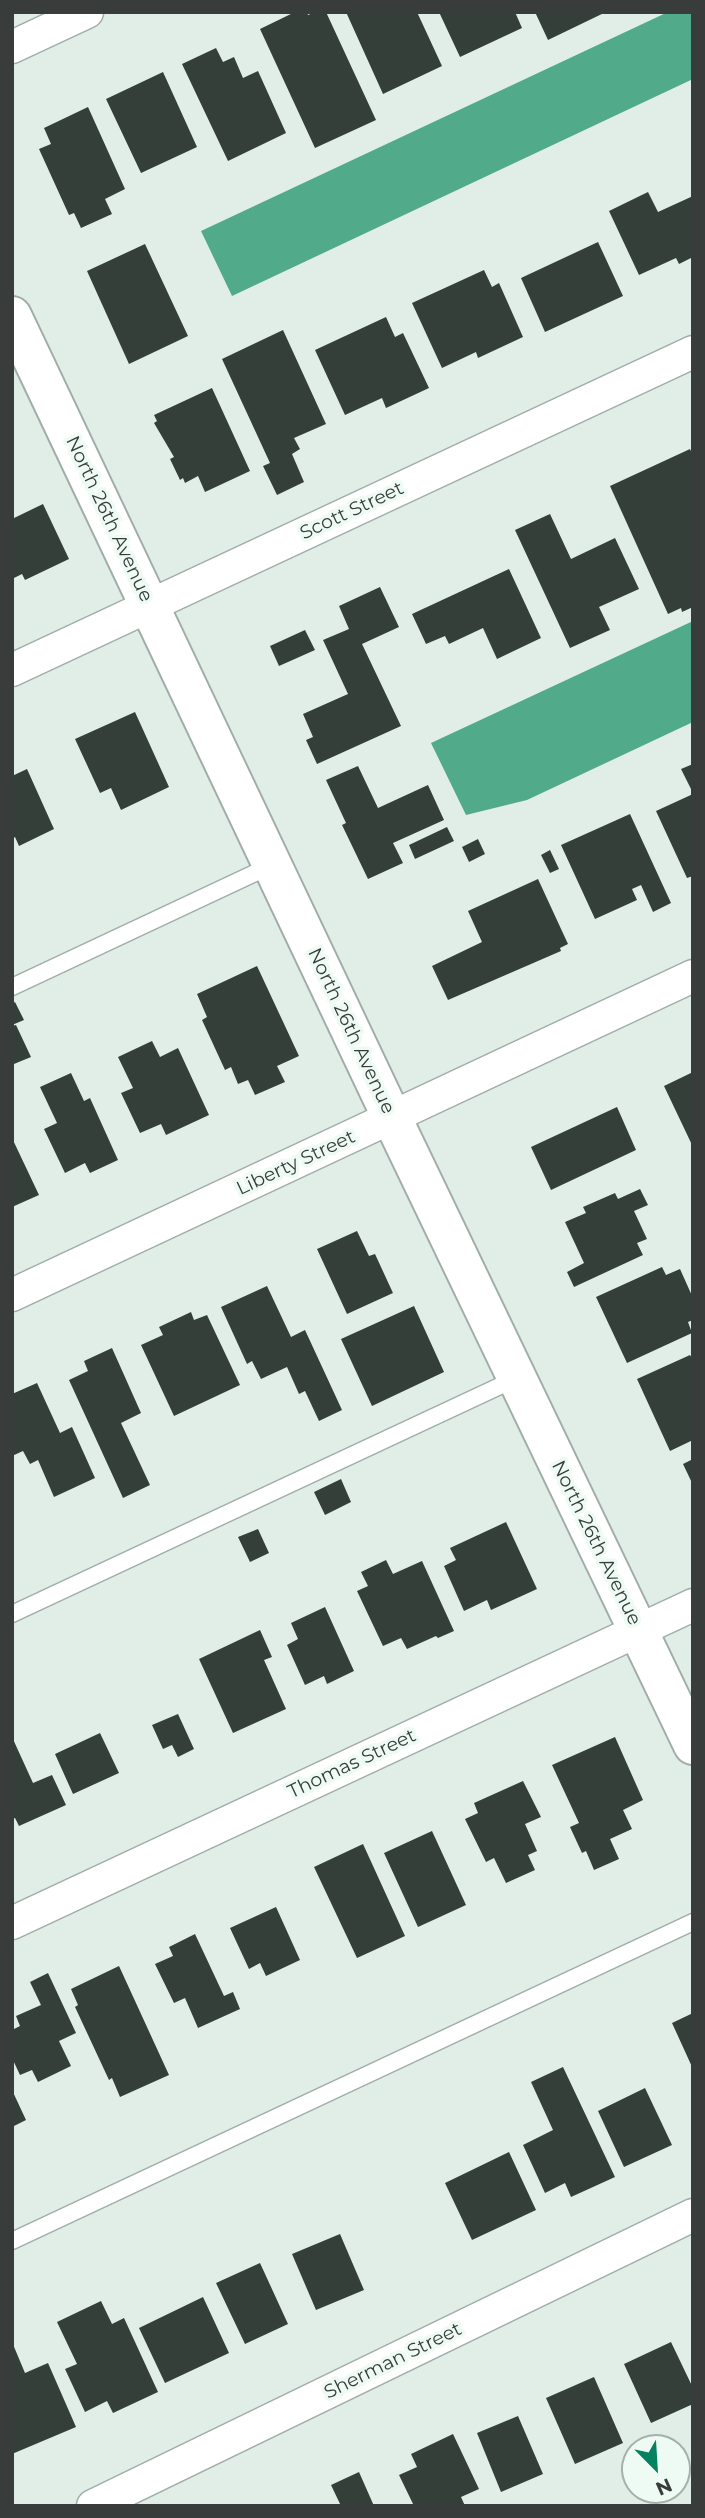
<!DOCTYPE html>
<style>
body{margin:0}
#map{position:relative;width:705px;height:2518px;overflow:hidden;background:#e1eee8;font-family:Montserrat,sans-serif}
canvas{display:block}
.frame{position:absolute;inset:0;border:14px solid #383d3b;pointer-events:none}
.north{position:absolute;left:621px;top:2434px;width:70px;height:70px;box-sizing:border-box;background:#eefbf5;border:2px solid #a5afab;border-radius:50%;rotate:156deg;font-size:19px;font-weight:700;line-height:28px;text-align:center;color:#383d3b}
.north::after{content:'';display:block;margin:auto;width:24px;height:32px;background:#048160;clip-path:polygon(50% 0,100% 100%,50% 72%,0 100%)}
</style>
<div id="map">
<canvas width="705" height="2518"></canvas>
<div class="frame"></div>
<div class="north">N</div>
</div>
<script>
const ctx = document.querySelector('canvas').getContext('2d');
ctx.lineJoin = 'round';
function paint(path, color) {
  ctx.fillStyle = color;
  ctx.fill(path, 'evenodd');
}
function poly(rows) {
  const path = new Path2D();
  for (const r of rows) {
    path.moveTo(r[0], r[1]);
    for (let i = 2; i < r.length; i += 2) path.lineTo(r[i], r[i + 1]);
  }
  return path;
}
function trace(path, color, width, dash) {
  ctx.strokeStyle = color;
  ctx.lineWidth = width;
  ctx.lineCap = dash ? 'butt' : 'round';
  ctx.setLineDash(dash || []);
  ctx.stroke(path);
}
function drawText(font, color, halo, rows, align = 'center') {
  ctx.font = font + ' Montserrat,sans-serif';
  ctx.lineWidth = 7;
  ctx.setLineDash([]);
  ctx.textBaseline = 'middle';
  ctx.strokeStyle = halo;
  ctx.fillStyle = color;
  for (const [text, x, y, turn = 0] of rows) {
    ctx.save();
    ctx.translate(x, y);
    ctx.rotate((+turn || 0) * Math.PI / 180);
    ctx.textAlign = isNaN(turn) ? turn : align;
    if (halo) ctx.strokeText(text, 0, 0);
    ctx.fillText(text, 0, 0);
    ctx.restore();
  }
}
paint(poly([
 [668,12,693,12,693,79,232,296,201,231],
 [693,621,693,722,527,800,466,815,431,743]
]), '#51ab8b');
paint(poly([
 [295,12,307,12,308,15,315,12,326,12,376,120,315,148,260,29],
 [346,12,417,12,442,66,383,94],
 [439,12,515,12,522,28,460,57],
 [535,12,606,12,548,40],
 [216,48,223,62,234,57,243,78,258,71,286,133,228,161,182,64],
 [163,72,197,147,141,173,106,99],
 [88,107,125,189,105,199,112,214,81,228,74,213,69,215,39,149,51,144,44,128],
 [648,192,658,212,693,196,693,257,679,264,676,258,639,275,609,211],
 [598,242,623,296,545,332,521,278],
 [145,244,188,336,129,364,87,271],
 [484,270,492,287,499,283,523,337,478,358,476,352,442,368,412,303],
 [386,317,395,337,403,333,429,388,386,408,382,398,345,415,315,350],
 [283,330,326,424,294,438,300,449,292,454,304,482,277,495,263,466,270,463,222,359],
 [212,388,250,471,205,492,198,476,185,483,183,478,180,480,170,459,174,457,154,423,157,421,154,415],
 [690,449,693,456,693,607,682,612,681,608,668,614,610,486],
 [43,504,69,559,25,580,22,574,12,579,12,519],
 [550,514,571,559,615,538,639,589,599,607,610,630,570,648,515,530],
 [509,569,541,638,497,659,483,628,449,644,445,636,426,644,412,614],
 [380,587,399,627,362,644,401,726,317,764,306,740,313,737,303,714,348,694,323,640,349,629,339,606],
 [305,630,315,650,279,666,270,646],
 [135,712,169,787,121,810,111,788,100,793,75,739],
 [693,764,693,793,681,769],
 [358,766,378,808,428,785,444,820,393,843,403,863,368,879,342,825,346,823,326,780],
 [27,769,54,829,19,846,15,837,12,839,12,776],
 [693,794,693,876,687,878,656,811],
 [630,814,671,903,653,912,641,885,632,889,637,900,595,919,561,845],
 [447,827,454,841,415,859,409,845],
 [478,839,485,854,469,862,462,847],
 [550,850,559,869,550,873,541,855],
 [538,879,568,944,560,948,561,951,448,1000,432,966,482,942,468,911],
 [257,966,299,1056,277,1066,285,1082,255,1095,248,1080,238,1084,231,1067,225,1070,202,1020,207,1017,197,994],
 [15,1002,24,1020,12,1025,12,1004],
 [16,1025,31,1057,14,1064,12,1026],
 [152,1041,160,1057,178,1048,209,1115,166,1135,161,1124,140,1133,121,1093,133,1088,118,1057],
 [693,1072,693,1147,664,1086],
 [71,1073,84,1101,90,1098,118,1160,90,1173,85,1163,65,1173,44,1129,57,1123,40,1087],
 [617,1107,636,1150,551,1190,531,1147],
 [12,1138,39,1195,12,1207],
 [640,1189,648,1205,634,1211,647,1239,637,1243,643,1255,574,1287,567,1272,584,1263,565,1222,586,1213,583,1207,615,1193,618,1199],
 [357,1231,369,1256,375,1254,393,1293,347,1314,317,1249],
 [662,1267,666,1275,680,1269,693,1298,693,1320,688,1322,692,1333,627,1363,596,1297],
 [267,1286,291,1337,305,1330,342,1410,319,1421,305,1391,299,1394,287,1367,261,1379,252,1361,247,1364,221,1307],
 [414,1306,444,1372,372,1406,341,1339],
 [191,1312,194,1320,207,1315,240,1385,174,1416,141,1345,163,1335,159,1327],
 [112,1348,141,1413,121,1423,150,1485,123,1498,69,1380,88,1371,84,1361],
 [690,1355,693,1360,693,1440,670,1451,637,1379],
 [37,1383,60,1433,72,1427,95,1478,54,1497,38,1460,30,1464,23,1451,12,1456,12,1394],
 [693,1459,693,1485,683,1464],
 [341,1479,351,1502,325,1515,314,1492],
 [506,1522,537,1589,491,1610,487,1600,464,1611,444,1566,456,1560,450,1548],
 [258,1529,269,1553,250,1562,238,1537],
 [386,1560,393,1574,422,1561,454,1631,438,1638,436,1636,407,1649,401,1638,383,1646,357,1591,368,1586,361,1572],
 [325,1607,354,1671,327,1684,324,1676,305,1685,287,1645,298,1639,291,1623],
 [260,1630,272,1657,264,1660,286,1709,233,1733,199,1659],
 [178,1714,194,1749,178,1757,172,1745,163,1749,152,1725],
 [100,1733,119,1773,73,1794,55,1754],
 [12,1737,33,1783,52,1775,66,1805,19,1826,15,1818,12,1819],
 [615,1737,643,1800,623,1810,632,1829,610,1839,619,1859,594,1870,586,1851,582,1853,570,1827,579,1823,552,1765],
 [523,1781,541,1817,525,1824,537,1851,528,1855,535,1870,506,1883,494,1858,486,1862,465,1819,478,1813,474,1803],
 [432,1831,466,1905,418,1927,384,1853],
 [363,1844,405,1936,357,1958,314,1867],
 [276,1907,300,1960,266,1976,260,1963,249,1969,230,1928],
 [195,1934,224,1996,233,1992,240,2009,198,2028,185,1998,174,2003,155,1964,173,1956,169,1947],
 [119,1966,169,2075,120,2097,112,2078,109,2080,75,2007,78,2005,71,1989],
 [48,1973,76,2033,59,2041,71,2066,38,2082,32,2070,20,2075,12,2058,12,2030,20,2026,16,2016,41,2005,30,1982],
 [693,2013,693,2069,672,2023],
 [563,2067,615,2177,571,2197,565,2183,545,2193,523,2145,553,2130,531,2082],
 [645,2088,672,2145,624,2167,598,2111],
 [12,2090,26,2120,12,2127],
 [509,2152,536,2210,472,2240,445,2183],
 [340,2234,364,2290,316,2310,292,2254],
 [260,2263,288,2324,245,2344,216,2283],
 [203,2297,229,2353,165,2383,139,2328],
 [101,2301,112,2324,124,2318,158,2392,113,2413,107,2401,85,2412,65,2369,77,2364,57,2322],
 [12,2342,25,2373,48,2363,76,2427,12,2454],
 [671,2342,693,2388,693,2404,651,2423,624,2364],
 [594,2377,623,2443,575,2464,546,2398],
 [518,2416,543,2474,501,2492,477,2433],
 [453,2434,479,2489,461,2497,465,2506,414,2506,399,2475,417,2467,411,2454],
 [359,2472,374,2506,341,2506,331,2485]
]), '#343f3a');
const service = poly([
 [12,987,272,865],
 [12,1614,517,1378],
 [12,2241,693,1922]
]);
const minor = poly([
 [12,47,87,12],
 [12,670,693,352],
 [12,1295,693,976],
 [12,1923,693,1605],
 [93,2506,693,2215]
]);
const tertiary = poly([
 [12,316,392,1118,693,1745]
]);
trace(service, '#a1ada8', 19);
trace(minor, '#a1ada8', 35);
trace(tertiary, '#a1ada8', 42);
trace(service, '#fff', 16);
trace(minor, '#fff', 32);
trace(tertiary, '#fff', 38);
drawText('19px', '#383d3b', '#eefbf5', [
 ["Scott Street",352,511,-25],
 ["North 26th Avenue",109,519,65],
 ["North 26th Avenue",351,1031,65],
 ["Liberty Street",296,1163,-25],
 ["North 26th Avenue",596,1543,64],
 ["Thomas Street",352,1764,-25],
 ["Sherman Street",393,2361,-26]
]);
</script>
